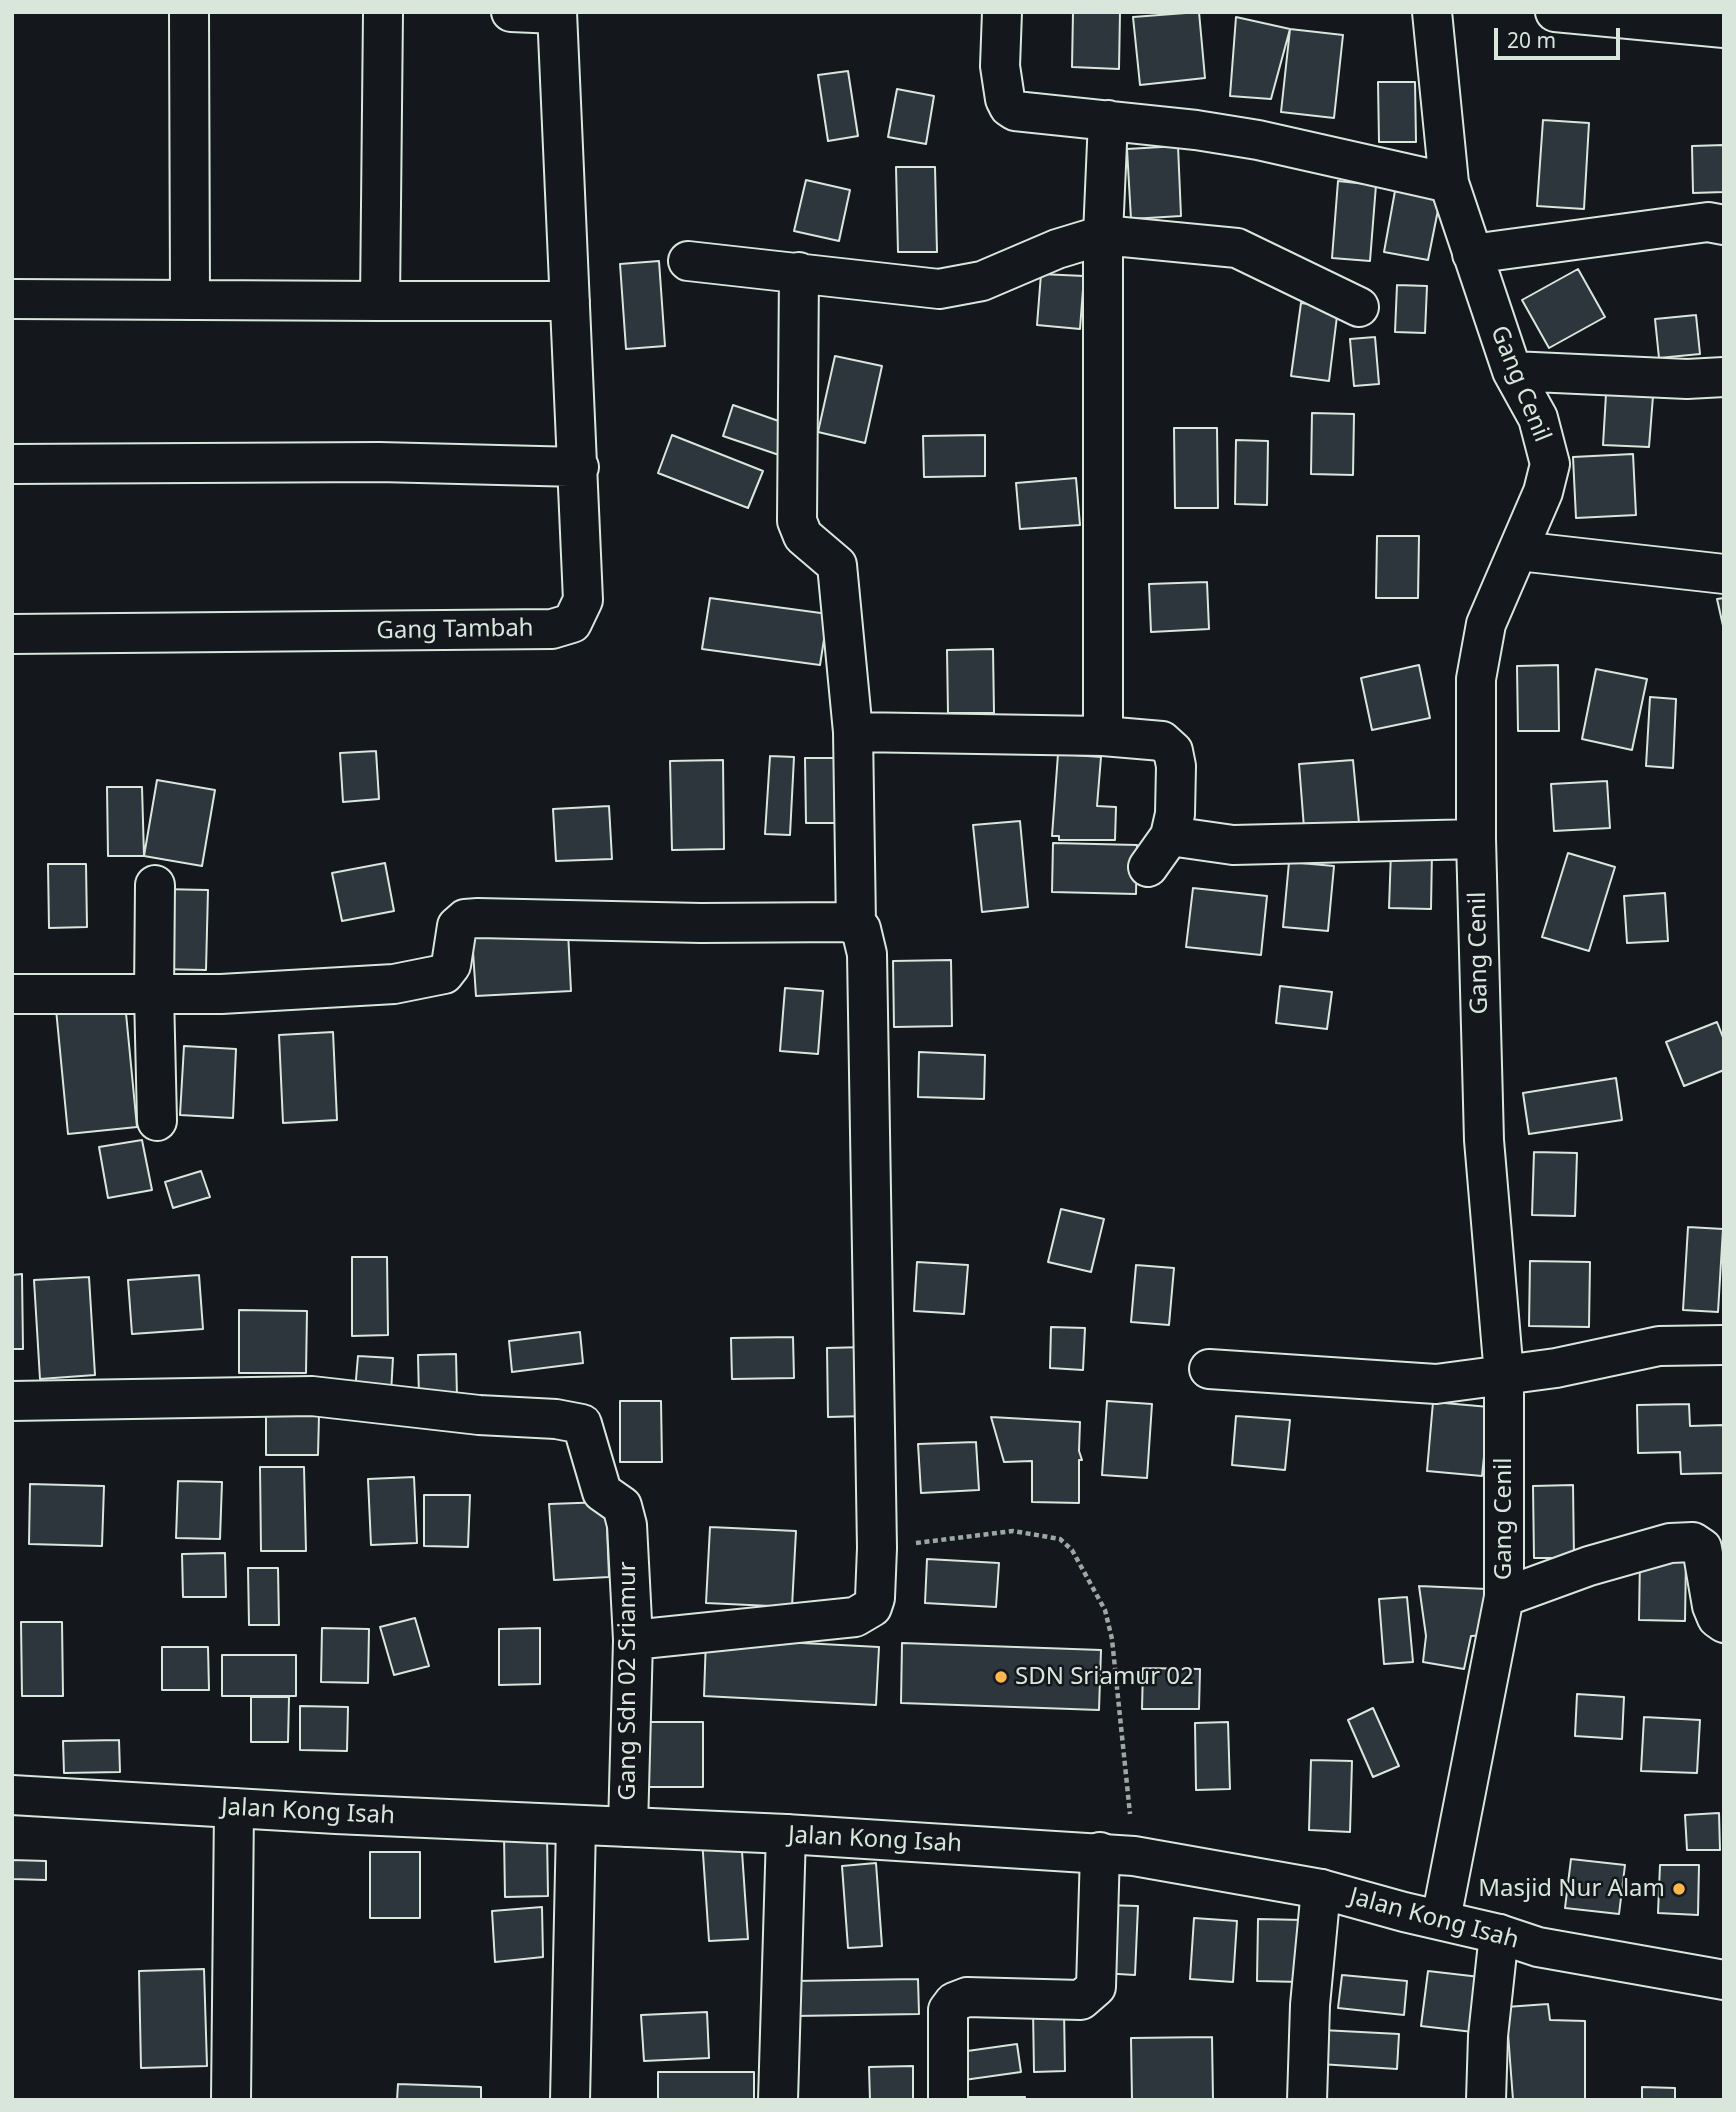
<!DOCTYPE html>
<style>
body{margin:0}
#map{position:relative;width:1736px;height:2112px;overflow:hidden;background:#14181c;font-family:"Noto Sans",sans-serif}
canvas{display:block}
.frame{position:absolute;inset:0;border:14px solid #d8e6dc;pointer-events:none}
.scale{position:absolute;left:1494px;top:28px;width:126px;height:32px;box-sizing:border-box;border:4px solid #d8e6dc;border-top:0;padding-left:9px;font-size:21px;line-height:24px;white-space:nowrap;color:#d8e6dc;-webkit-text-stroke:5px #14181c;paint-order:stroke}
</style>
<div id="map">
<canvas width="1736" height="2112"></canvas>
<div class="frame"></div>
<div class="scale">20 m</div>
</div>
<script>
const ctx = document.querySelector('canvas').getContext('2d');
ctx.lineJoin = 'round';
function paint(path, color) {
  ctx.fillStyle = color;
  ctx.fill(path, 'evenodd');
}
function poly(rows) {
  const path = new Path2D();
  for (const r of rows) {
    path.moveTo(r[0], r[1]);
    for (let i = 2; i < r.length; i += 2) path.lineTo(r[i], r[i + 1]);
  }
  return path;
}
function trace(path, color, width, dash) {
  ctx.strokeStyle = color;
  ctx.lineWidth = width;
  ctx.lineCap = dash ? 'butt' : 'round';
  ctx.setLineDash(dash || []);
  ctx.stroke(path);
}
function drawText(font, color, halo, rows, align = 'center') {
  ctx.font = font + ' "Noto Sans",sans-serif';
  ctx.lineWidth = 5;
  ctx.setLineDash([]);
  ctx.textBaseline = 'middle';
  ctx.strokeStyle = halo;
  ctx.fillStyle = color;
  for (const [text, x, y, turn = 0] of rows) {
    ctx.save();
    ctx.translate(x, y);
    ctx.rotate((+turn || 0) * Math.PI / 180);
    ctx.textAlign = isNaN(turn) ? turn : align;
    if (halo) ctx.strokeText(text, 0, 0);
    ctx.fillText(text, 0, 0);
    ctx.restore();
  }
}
const building = poly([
 [1073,12,1120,12,1119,69,1072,67,1073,12],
 [1199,12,1205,78,1140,85,1133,17,1199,12],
 [1236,17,1290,29,1271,99,1230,96,1236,17],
 [1290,29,1343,35,1334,118,1281,112,1290,29],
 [848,71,858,136,828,141,818,75,848,71],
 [1378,82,1415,82,1416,142,1379,142,1378,82],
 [897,89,934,96,926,144,888,137,897,89],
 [1543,120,1589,123,1584,209,1537,206,1543,120],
 [1724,145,1724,192,1693,193,1692,146,1724,145],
 [1178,146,1181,216,1131,219,1127,149,1178,146],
 [896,167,935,167,937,252,898,252,896,167],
 [806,180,850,190,839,241,794,231,806,180],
 [1338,181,1376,185,1370,261,1332,258,1338,181],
 [1395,191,1440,200,1428,260,1384,252,1395,191],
 [659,261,665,346,626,349,620,264,659,261],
 [1578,269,1605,317,1549,348,1522,300,1578,269],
 [1041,274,1084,276,1080,329,1037,325,1041,274],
 [1397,285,1427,286,1425,333,1395,332,1397,285],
 [1301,303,1338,308,1329,381,1291,376,1301,303],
 [1696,315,1700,354,1659,358,1655,319,1696,315],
 [1375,337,1379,384,1354,386,1350,339,1375,337],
 [835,356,882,366,865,443,818,432,835,356],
 [1606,394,1653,396,1649,447,1603,445,1606,394],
 [733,405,790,425,779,455,723,436,733,405],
 [1312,413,1354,414,1353,475,1311,474,1312,413],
 [1174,428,1217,428,1218,508,1175,508,1174,428],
 [672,435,763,471,748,508,658,473,672,435],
 [985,435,985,476,924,477,923,436,985,435],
 [1236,440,1268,441,1267,505,1235,504,1236,440],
 [1633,454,1636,515,1576,518,1573,457,1633,454],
 [1076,478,1080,525,1020,529,1016,483,1076,478],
 [1377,536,1419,536,1418,598,1376,598,1377,536],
 [1207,582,1209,629,1151,632,1149,584,1207,582],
 [710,598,828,614,820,665,702,649,710,598],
 [1724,598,1724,630,1717,599,1724,598],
 [993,649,994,713,948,713,947,650,993,649],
 [1419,665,1430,718,1372,730,1361,678,1419,665],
 [1558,665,1559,731,1518,731,1517,666,1558,665],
 [1596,669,1647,679,1632,750,1582,739,1596,669],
 [1650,697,1676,699,1673,768,1646,766,1650,697],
 [376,751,379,799,343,802,340,753,376,751],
 [1058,754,1101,757,1097,806,1116,807,1115,840,1059,840,1059,836,1052,836,1058,754],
 [770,756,794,757,790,835,765,834,770,756],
 [805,758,842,758,843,823,806,823,805,758],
 [723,760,724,849,672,850,670,761,723,760],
 [1353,760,1359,823,1304,828,1299,764,1353,760],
 [157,780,215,790,202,866,144,856,157,780],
 [1607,781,1610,828,1554,831,1551,784,1607,781],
 [107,787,142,787,144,856,108,856,107,787],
 [609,806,612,859,556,861,553,809,609,806],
 [1020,821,1028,907,982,912,973,825,1020,821],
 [1053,843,1137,845,1136,894,1052,892,1053,843],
 [1391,851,1432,851,1431,909,1389,908,1391,851],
 [1568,853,1615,867,1589,951,1542,937,1568,853],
 [1289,862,1334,866,1328,931,1283,927,1289,862],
 [385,863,394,911,342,921,332,873,385,863],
 [48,864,86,864,87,927,49,928,48,864],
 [1193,888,1267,896,1261,955,1186,947,1193,888],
 [161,889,208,890,206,970,159,969,161,889],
 [1665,893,1668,941,1627,943,1624,896,1665,893],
 [568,932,571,991,476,996,472,937,568,932],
 [951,960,952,1026,894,1027,893,961,951,960],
 [1280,986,1332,992,1327,1029,1276,1023,1280,986],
 [785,988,823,991,818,1054,780,1051,785,988],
 [125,1003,137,1127,68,1134,56,1009,125,1003],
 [1717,1022,1724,1040,1724,1070,1684,1086,1666,1042,1717,1022],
 [333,1032,337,1120,283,1123,279,1035,333,1032],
 [184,1046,236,1049,233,1118,180,1115,184,1046],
 [919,1052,985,1055,984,1099,918,1097,919,1052],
 [1616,1078,1622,1120,1529,1134,1523,1093,1616,1078],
 [142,1140,152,1190,108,1198,99,1147,142,1140],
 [1534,1152,1577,1153,1575,1216,1532,1215,1534,1152],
 [201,1171,210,1197,173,1208,165,1182,201,1171],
 [1061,1209,1104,1219,1091,1272,1048,1262,1061,1209],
 [1688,1227,1723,1229,1718,1312,1683,1310,1688,1227],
 [352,1257,387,1257,388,1335,352,1336,352,1257],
 [1530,1261,1590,1262,1589,1327,1529,1326,1530,1261],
 [917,1262,968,1265,964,1314,914,1311,917,1262],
 [1136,1265,1174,1268,1169,1325,1131,1322,1136,1265],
 [22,1274,23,1349,12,1349,12,1275,22,1274],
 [199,1275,203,1329,132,1334,128,1280,199,1275],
 [89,1277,95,1375,40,1379,34,1280,89,1277],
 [239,1310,307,1311,306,1373,239,1373,239,1310],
 [1051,1327,1085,1328,1083,1370,1050,1368,1051,1327],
 [580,1332,583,1363,512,1372,509,1341,580,1332],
 [793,1337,794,1378,732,1379,731,1338,793,1337],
 [866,1347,867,1416,828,1417,827,1348,866,1347],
 [456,1354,457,1397,419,1398,418,1355,456,1354],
 [358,1356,393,1358,391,1393,355,1391,358,1356],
 [620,1401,661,1401,662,1462,620,1462,620,1401],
 [1107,1401,1152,1404,1147,1478,1102,1475,1107,1401],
 [1433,1402,1489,1407,1482,1476,1427,1471,1433,1402],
 [1689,1404,1690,1426,1724,1425,1724,1473,1681,1474,1680,1452,1638,1453,1637,1405,1689,1404],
 [266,1415,319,1415,318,1455,266,1455,266,1415],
 [1236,1416,1290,1420,1285,1470,1232,1465,1236,1416],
 [991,1417,1080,1422,1079,1451,1082,1460,1079,1460,1079,1503,1032,1502,1032,1461,1004,1462,991,1417],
 [976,1442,979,1490,921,1493,918,1444,976,1442],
 [260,1467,304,1467,306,1551,261,1551,260,1467],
 [414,1477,417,1543,371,1545,368,1479,414,1477],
 [178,1481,222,1482,220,1539,176,1538,178,1481],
 [30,1484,104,1486,102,1546,29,1544,30,1484],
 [1573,1485,1574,1558,1534,1558,1533,1486,1573,1485],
 [424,1495,470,1495,468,1547,424,1546,424,1495],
 [606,1502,609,1577,554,1580,549,1504,606,1502],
 [710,1527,796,1531,792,1607,706,1603,710,1527],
 [225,1553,226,1597,183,1597,182,1554,225,1553],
 [1640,1557,1686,1557,1685,1621,1639,1620,1640,1557],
 [927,1559,999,1563,996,1607,925,1603,927,1559],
 [248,1568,278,1568,279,1625,249,1625,248,1568],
 [1419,1586,1487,1589,1488,1635,1471,1636,1464,1669,1423,1662,1426,1636,1419,1586],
 [1407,1597,1413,1662,1384,1664,1379,1599,1407,1597],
 [415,1618,429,1666,394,1675,380,1627,415,1618],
 [21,1622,62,1622,63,1696,22,1696,21,1622],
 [322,1628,369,1629,368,1683,321,1682,322,1628],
 [540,1628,540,1684,499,1685,499,1629,540,1628],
 [706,1638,879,1647,876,1705,704,1696,706,1638],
 [902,1643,1101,1650,1099,1710,901,1703,902,1643],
 [162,1647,208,1647,209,1690,162,1690,162,1647],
 [222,1655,296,1655,296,1696,222,1696,222,1655],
 [1143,1668,1200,1669,1199,1709,1142,1709,1143,1668],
 [1577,1694,1624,1697,1622,1739,1575,1736,1577,1694],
 [251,1697,289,1697,288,1742,251,1742,251,1697],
 [300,1706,348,1707,347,1751,300,1750,300,1706],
 [1373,1708,1399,1766,1373,1777,1348,1720,1373,1708],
 [1644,1717,1700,1720,1697,1773,1641,1771,1644,1717],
 [646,1722,703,1722,703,1787,646,1787,646,1722],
 [1228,1722,1230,1789,1196,1790,1195,1723,1228,1722],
 [119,1740,120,1772,64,1773,63,1741,119,1740],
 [1311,1760,1352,1761,1350,1832,1309,1830,1311,1760],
 [1719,1813,1720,1850,1687,1850,1685,1815,1719,1813],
 [547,1834,548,1896,505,1897,504,1835,547,1834],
 [741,1837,748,1939,709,1941,702,1839,741,1837],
 [370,1852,420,1852,420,1918,370,1918,370,1852],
 [1571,1859,1625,1865,1619,1914,1565,1908,1571,1859],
 [12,1860,46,1861,46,1880,12,1879,12,1860],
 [876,1863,882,1946,848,1948,842,1866,876,1863],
 [1660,1865,1699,1865,1698,1915,1658,1913,1660,1865],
 [1104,1905,1138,1906,1135,1975,1101,1973,1104,1905],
 [542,1907,543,1957,495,1962,492,1911,542,1907],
 [1194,1918,1237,1921,1233,1982,1190,1979,1194,1918],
 [1258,1919,1302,1920,1300,1982,1257,1981,1258,1919],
 [204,1969,207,2066,141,2068,139,1971,204,1969],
 [1428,1971,1480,1977,1473,2032,1421,2026,1428,1971],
 [1342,1975,1407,1981,1404,2015,1338,2008,1342,1975],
 [918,1979,919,2014,795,2016,794,1981,918,1979],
 [1548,2004,1550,2020,1585,2021,1585,2100,1513,2100,1506,2007,1548,2004],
 [1033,2010,1064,2010,1065,2071,1034,2072,1033,2010],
 [707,2012,709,2058,644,2061,641,2015,707,2012],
 [1322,2030,1399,2034,1397,2069,1320,2064,1322,2030],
 [1212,2037,1213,2100,1132,2100,1131,2038,1212,2037],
 [1017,2044,1021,2072,957,2081,953,2053,1017,2044],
 [913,2066,913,2099,870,2100,869,2067,913,2066],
 [658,2072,754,2072,754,2100,658,2100,658,2072],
 [398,2084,481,2087,481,2100,397,2100,398,2084],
 [1642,2087,1675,2088,1675,2100,1642,2100,1642,2087],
 [955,2097,1025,2097,1025,2100,955,2100,955,2097]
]);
paint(building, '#2c363c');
trace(building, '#d8e6dc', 2);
const street = poly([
 [189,12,190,299],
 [383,12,380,301,570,301],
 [511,12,557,14],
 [1002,12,1000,66,1005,99,1009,107,1015,111,1196,130,1258,140,1449,183],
 [1432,12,1449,183,1512,371,1538,418,1550,464,1543,492,1486,624,1476,679,1476,839,1484,1140,1504,1375,1504,1597,1441,1919],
 [1555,12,1724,28],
 [1472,254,1708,222,1724,225],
 [688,261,939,289,982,281,1057,249,1103,235,1237,248,1359,307],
 [799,272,797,521,803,536,837,565,853,732,856,924],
 [12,299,380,301],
 [1512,371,1687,379,1724,377],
 [12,464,379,462,579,467],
 [1519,551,1724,574],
 [12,634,552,629,572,623,583,600,557,12],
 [853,732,1103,736,1103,235,1108,120],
 [1103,736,1162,741,1173,751,1176,766,1175,814,1170,836,1148,867],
 [1170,836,1233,845,1476,839],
 [155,885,154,994,157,1121],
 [12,994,221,994,394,984,444,974,451,965,457,926,465,919,478,918,701,923,847,922,861,929,867,954,877,1548,875,1598,872,1607,855,1617,633,1640],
 [1209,1369,1436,1384,1556,1368,1659,1346,1724,1345],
 [12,1401,312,1396,479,1415,556,1419,582,1424,602,1492,622,1506,627,1525,633,1640,628,1827],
 [1504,1597,1589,1566,1670,1543,1693,1542,1702,1548,1712,1606,1717,1618,1724,1623],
 [231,2100,234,1808],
 [570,2100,576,1825],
 [778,2100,786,1834],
 [948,2100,948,2010,954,2002,967,1997,1081,2000,1096,1987,1100,1852],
 [1307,2100,1310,2005,1321,1889],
 [1486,2100,1488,2036,1499,1934]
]);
const secondary = poly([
 [12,1795,336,1814,786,1834,1134,1856,1321,1889,1404,1912,1499,1934,1538,1947,1724,1980]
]);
trace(street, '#d8e6dc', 42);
trace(secondary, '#d8e6dc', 42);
trace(poly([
 [916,1543,1013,1531,1060,1539,1072,1550,1105,1610,1112,1639,1130,1814]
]), '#9da8a2', 4.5, [5, 3.5]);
trace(street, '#14181c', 38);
trace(secondary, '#14181c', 38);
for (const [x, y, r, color] of [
 [1001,1677,7,"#ffb74d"],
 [1679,1889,7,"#ffb74d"]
]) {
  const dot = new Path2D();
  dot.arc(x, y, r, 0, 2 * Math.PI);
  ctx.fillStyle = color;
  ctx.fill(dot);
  trace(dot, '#14181c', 2.5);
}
drawText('24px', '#d8e6dc', '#14181c', [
 ["Gang Cenil",1520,384,68],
 ["Gang Tambah",455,630,-1],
 ["Gang Cenil",1479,953,-91],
 ["Gang Cenil",1504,1519,-90],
 ["Gang Sdn 02 Sriamur",628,1681,-90],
 ["Jalan Kong Isah",308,1812,3],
 ["Jalan Kong Isah",875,1840,3],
 ["Jalan Kong Isah",1434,1919,15]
]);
drawText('24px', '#d8e6dc', '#14181c', [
 ["SDN Sriamur 02",1015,1677],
 ["Masjid Nur Alam",1665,1889,"right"]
], 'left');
</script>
